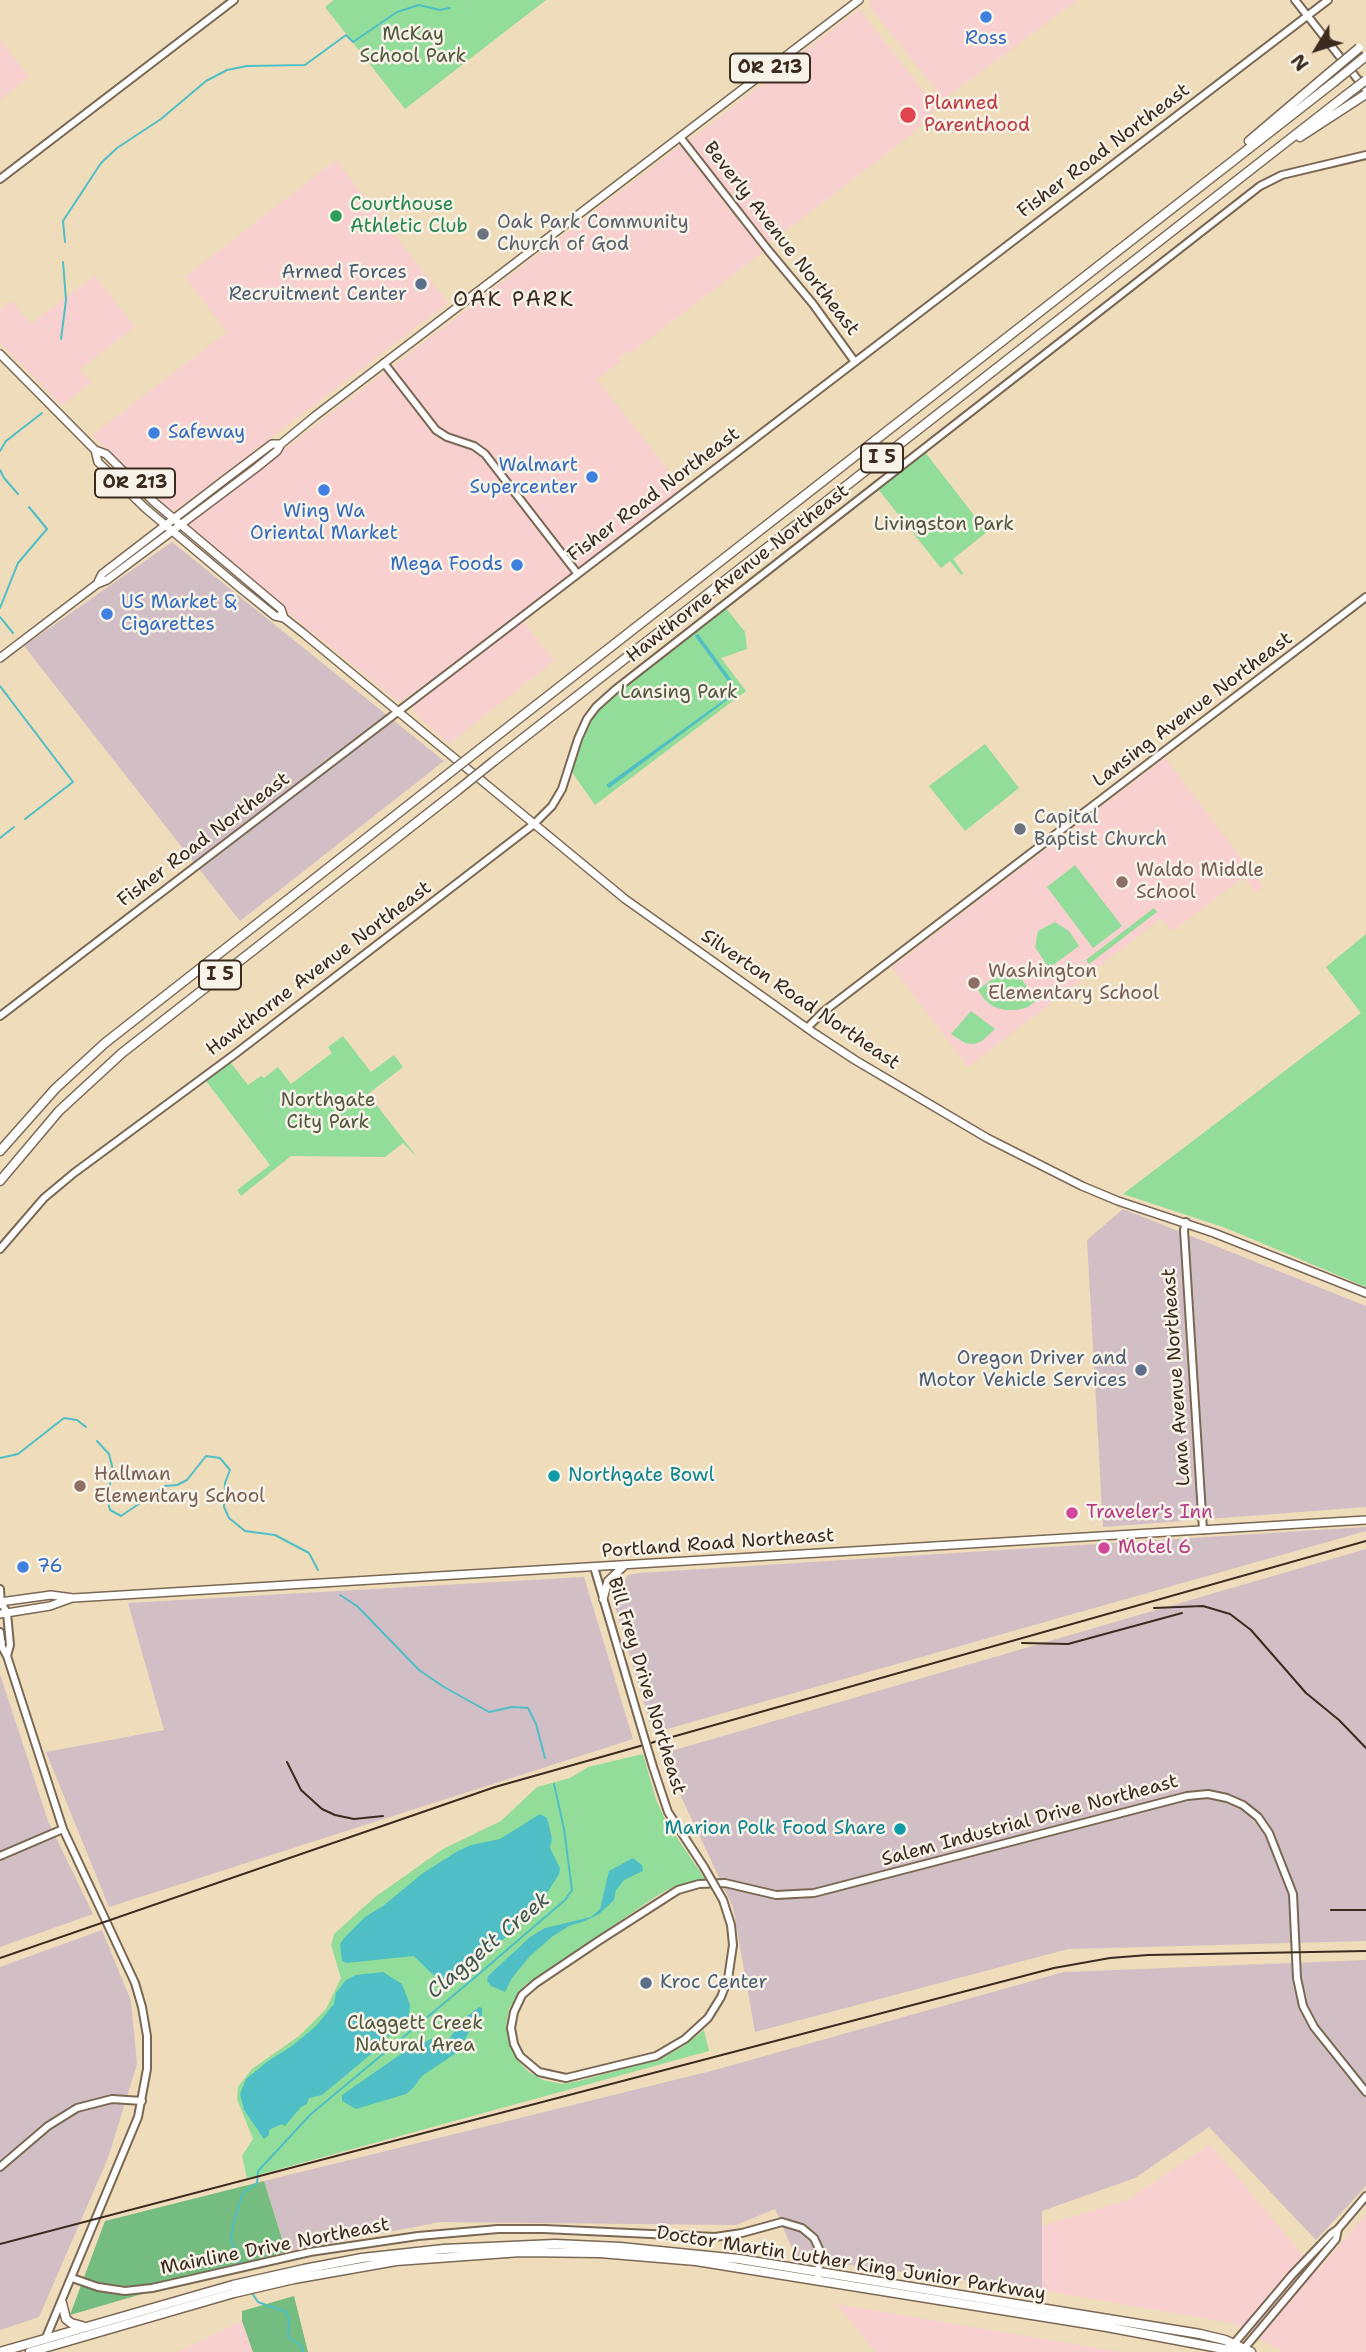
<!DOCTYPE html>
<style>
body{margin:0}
#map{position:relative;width:1366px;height:2352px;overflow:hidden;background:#efdcbb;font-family:"Shantell Sans",sans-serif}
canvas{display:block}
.north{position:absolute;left:1282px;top:14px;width:70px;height:70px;-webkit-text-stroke:5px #f7f3e8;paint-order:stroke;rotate:232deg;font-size:19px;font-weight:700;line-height:28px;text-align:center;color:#3b2a1e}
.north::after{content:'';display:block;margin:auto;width:24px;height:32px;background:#3b2a1e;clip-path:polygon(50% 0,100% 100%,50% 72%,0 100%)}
</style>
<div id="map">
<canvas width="1366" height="2352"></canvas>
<div class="north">N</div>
</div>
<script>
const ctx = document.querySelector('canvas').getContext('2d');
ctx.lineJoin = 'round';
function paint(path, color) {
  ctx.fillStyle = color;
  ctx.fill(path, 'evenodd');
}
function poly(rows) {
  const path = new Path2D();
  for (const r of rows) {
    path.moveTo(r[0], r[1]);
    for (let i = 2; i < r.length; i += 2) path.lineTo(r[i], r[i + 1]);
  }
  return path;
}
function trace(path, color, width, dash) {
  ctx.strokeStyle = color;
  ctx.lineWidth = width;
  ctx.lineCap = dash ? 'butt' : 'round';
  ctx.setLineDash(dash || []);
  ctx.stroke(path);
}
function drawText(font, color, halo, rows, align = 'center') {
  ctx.font = font + ' "Shantell Sans",sans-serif';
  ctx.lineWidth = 5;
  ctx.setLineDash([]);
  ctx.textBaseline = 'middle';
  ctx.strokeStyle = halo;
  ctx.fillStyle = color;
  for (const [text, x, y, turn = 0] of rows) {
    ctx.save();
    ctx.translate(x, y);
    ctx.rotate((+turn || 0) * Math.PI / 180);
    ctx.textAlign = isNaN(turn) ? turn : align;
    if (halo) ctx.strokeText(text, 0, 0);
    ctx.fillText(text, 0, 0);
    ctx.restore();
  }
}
paint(poly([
 [873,0,1078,0,944,99,869,6,869,3],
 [859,9,936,107,911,135,769,244,689,141],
 [0,39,29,77,0,100],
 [680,146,763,252,631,353,628,351,619,358,621,361,597,379,683,489,455,664,399,702,256,587,188,523],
 [336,160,448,303,176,510,167,509,92,435,227,332,185,277],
 [95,275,135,327,80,369,91,382,62,406,0,343,0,310,12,301,31,324],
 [522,620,554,661,449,744,415,713,413,706],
 [1165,758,1263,886,1256,892,1244,877,1173,931,1161,919,968,1067,892,967],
 [1210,2144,1317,2272,1366,2213,1366,2352,1283,2352,1232,2323,1042,2290,1042,2226,1128,2200],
 [837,2304,1122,2352,875,2352],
 [242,2321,253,2352,177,2352]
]), '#f7d0cf');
paint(poly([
 [172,542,444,761,240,921,24,646],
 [1123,1209,1366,1306,1366,1507,1103,1527,1087,1240],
 [1366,1527,1366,1531,653,1733,613,1600,628,1575,639,1573],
 [1366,1549,1366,1941,1068,1949,755,2032,733,1907,661,1754],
 [584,1577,633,1739,109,1907,46,1752,164,1730,128,1603],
 [0,1674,48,1821,93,1914,0,1947],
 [102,1930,131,2001,137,2064,108,2158,39,2317,0,2330,0,1967],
 [1366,1960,1366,2186,1316,2240,1209,2127,1135,2178,1042,2211,1042,2290,796,2258,775,2209,736,2225,440,2222,286,2252,264,2181,715,2070,1064,1972]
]), '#d2bec5');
paint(poly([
 [334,0,546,0,405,109,325,7],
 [925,452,987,532,953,559,963,573,961,575,950,561,941,568,878,489],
 [726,608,745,632,747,649,721,658,746,691,595,805,572,772,579,741,593,715,624,686],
 [985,744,1019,788,965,831,929,786],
 [1075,865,1122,926,1093,948,1047,887],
 [1154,908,1157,912,1089,964,1086,960],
 [1055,922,1069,931,1079,946,1049,968,1035,947,1038,931],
 [1366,934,1366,1287,1226,1228,1123,1194,1361,1013,1326,967],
 [1009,966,1013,968,1037,1000,1028,1007,1017,1010,1005,1010,994,1007,985,1000,978,990],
 [971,1011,995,1029,982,1041,974,1044,965,1043,951,1034],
 [343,1036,371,1072,394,1055,403,1067,368,1094,417,1157,403,1143,385,1157,291,1156,241,1196,237,1190,270,1165,206,1081,230,1062,248,1085,261,1076,264,1078,278,1067,291,1084,332,1053,328,1047],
 [643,1754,656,1800,667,1823,705,1879,675,1886,658,1895,524,1986,509,2009,506,2025,509,2043,516,2059,529,2072,543,2080,562,2084,579,2081,660,2059,684,2046,704,2030,709,2051,247,2178,242,2156,253,2139,237,2099,238,2087,252,2069,299,2036,326,2009,341,1978,331,1945,334,1934,375,1897,443,1849,501,1821,537,1787,570,1778,588,1767]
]), '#92dd99');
paint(poly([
 [264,2181,286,2252,70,2315,105,2221],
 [294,2296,308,2352,253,2352,242,2321,242,2311]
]), '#75bc81');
paint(poly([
 [698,634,733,682,735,691,730,698,609,788,606,785,728,697,730,684,695,636],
 [540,1814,547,1818,552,1838,550,1848,560,1868,559,1874,547,1893,540,1901,530,1905,528,1913,505,1938,467,1964,450,1978,442,1979,432,1974,414,1956,346,1963,342,1961,340,1944,345,1937,365,1917,383,1906,423,1873,458,1851,471,1845,500,1839],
 [633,1858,642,1865,643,1871,624,1880,616,1890,614,1900,599,1914,585,1921,569,1926,553,1936,530,1956,512,1978,505,1992,491,1986,487,1981,488,1976,530,1937,545,1928,591,1917,600,1909,609,1871],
 [383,1972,402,1984,410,2005,409,2016,370,2055,322,2095,309,2098,307,2104,301,2107,285,2126,282,2124,269,2130,269,2135,264,2139,244,2110,240,2094,246,2079,268,2061,292,2046,316,2026,334,2004,336,1993,346,1980,356,1975],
 [479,2007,482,2008,482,2015,472,2026,459,2051,422,2076,414,2087,406,2094,356,2109,342,2101,342,2095,401,2054,433,2038,448,2041,462,2020]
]), '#50bfc5');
trace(poly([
 [65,242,63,221,101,163,117,148,161,119,206,81,227,70,247,66,305,65,346,35,353,42,397,12,419,5,440,10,450,8],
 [61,339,66,300,63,262],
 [0,451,6,441,42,413],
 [0,470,4,478,18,494],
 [0,608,18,563,47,529,29,507],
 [0,617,13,633],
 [0,686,73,782,25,819],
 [0,838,14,827],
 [97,1441,109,1454,113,1470,107,1498,110,1510,121,1516,165,1486,177,1485,187,1480,206,1456,220,1458,230,1470,225,1483,224,1507,229,1518,245,1531,275,1535,309,1553,318,1570],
 [0,1458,18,1454,64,1418,77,1420,86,1427],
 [340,1595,357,1606,419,1670,444,1687,489,1712,512,1707,528,1708,536,1724,545,1758],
 [241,2265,231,2240,233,2225,243,2193,257,2183,258,2171,311,2114,473,1979,565,1900,572,1890,564,1829,554,1784],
 [252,2293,258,2302,286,2312,289,2319,288,2337,301,2345,303,2352]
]), '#50bfc5', 2);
const secondary = poly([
 [1295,0,1366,90],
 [680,137,768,250,813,304,855,362],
 [0,179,234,0],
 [384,363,436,430,447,437,474,446,485,454,577,573],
 [0,1016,1328,0],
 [807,1028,823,1012,1366,597],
 [1186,1222,1184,1230,1203,1530],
 [0,1249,44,1198,74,1173,235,1054,534,824,552,806,562,789,578,739,587,719,596,707,616,689,1260,186,1282,175,1366,155],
 [594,1567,639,1720],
 [0,1589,1,1605],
 [1,1602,7,1613,10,1645,7,1656],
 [0,1632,2,1647,7,1656,63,1829,135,1983,142,2007,147,2036,147,2069,138,2117,45,2340],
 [653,1767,668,1812,704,1867],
 [0,1856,63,1829],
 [723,1900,731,1925,733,1945,728,1979,721,1997,708,2018,685,2039,656,2056,566,2078,539,2072,520,2056,514,2044,511,2028,514,2012,522,1995,536,1983,600,1940,678,1890,699,1884,725,1883,776,1895,814,1893,1187,1796,1208,1794,1227,1798,1243,1805,1258,1817,1269,1833,1293,1894,1297,1978,1303,2006,1314,2027,1366,2092],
 [0,2167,48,2126,77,2108,112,2099,142,2101],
 [72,2278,98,2287,125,2291,152,2288,310,2252,418,2236,498,2229,544,2229,715,2237,742,2233,782,2222,802,2228,814,2238,820,2251,818,2276],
 [1232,2346,1292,2275,1331,2234,1338,2229,1366,2196],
 [1242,2351,1336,2239,1338,2229]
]);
const primary = poly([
 [0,354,95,450,106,454,154,502,281,609,284,618],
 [95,450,98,462,145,508,239,587,275,616,284,618,303,633,625,899,814,1033,855,1060,987,1138,1082,1186,1118,1201,1214,1233,1366,1293],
 [98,582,102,574,223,481,272,444,281,444],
 [0,658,97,584,107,580,256,468,277,451,281,444,315,416,859,0],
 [603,1599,608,1581,624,1566],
 [0,1602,51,1595,73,1598,1366,1520],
 [0,1614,50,1606,72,1598],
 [0,1641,1,1642]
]);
const highway = poly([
 [1300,137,1366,94],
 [1249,141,1328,74],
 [480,749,1334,82],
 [494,761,1345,96],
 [0,1151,55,1089,105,1043,443,778],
 [0,1181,59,1111,122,1053,458,790],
 [62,2303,66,2319,71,2323,82,2326],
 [0,2352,233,2285,304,2269,362,2258,444,2249,555,2244,620,2247,739,2259,1200,2334,1225,2340,1251,2352],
 [30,2352,234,2293,294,2279,396,2261,521,2252,600,2253,696,2261,1107,2327,1229,2350,1242,2349]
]);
trace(secondary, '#7a6855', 10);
trace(primary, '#7a6855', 10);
trace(highway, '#7a6855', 11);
trace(secondary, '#fff', 6);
trace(primary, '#fff', 7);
trace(highway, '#fff', 8);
trace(poly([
 [1154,1608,1203,1606,1230,1614,1251,1630,1306,1693,1339,1720,1366,1748],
 [1022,1643,1068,1644,1182,1613],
 [287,1762,301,1790,322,1809,335,1815,354,1819,383,1816],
 [1331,1910,1366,1910],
 [0,1958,495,1787,1366,1541],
 [0,2244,1054,1968,1110,1958,1148,1955,1366,1951]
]), '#3b2a1e', 2);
const secondaryBridge = poly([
 [639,1720,653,1767],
 [704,1867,723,1900]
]);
const highwayBridge = poly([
 [1328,74,1359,48],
 [1334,82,1366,56],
 [1345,96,1366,80],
 [443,778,480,749],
 [458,790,494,761]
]);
trace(secondaryBridge, '#7a6855', 10, []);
trace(highwayBridge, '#7a6855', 11, []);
trace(secondaryBridge, '#fff', 6);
trace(highwayBridge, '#fff', 8);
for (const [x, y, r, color] of [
 [986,17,7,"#3f7fe0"],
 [908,115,9,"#e0444e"],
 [336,216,7,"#2e9e5b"],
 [483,234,7,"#6b7280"],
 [421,284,7,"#5c6f8a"],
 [154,433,7,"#3f7fe0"],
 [592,477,7,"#3f7fe0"],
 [324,490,7,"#3f7fe0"],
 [517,565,7,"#3f7fe0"],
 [107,614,7,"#3f7fe0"],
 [1020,829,7,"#6b7280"],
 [1122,882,7,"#8d6e63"],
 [974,983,7,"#8d6e63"],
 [1141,1370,7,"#5c6f8a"],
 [554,1476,7,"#0f9aa8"],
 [80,1486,7,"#8d6e63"],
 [1072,1513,7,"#d1479c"],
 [1104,1548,7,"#d1479c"],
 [23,1567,7,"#3f7fe0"],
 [900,1829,7,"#0f9aa8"],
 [646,1983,7,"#5c6f8a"]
]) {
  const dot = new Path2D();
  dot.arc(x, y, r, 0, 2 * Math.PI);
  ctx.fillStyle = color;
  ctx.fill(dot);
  trace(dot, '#f7f3e8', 2.5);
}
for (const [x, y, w] of [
 [770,68,80],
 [882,458,42],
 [135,483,80],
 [220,975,42]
]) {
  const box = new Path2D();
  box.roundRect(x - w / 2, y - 14.5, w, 29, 5);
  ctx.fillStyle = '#f7f3e8';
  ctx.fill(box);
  trace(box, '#3b2a1e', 2);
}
drawText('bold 18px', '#3b2a1e', null, [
 ["OR 213",770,68],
 ["I 5",882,458],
 ["OR 213",135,483],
 ["I 5",220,975]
]);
drawText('19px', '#51573d', '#f7f3e8', [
 ["McKay",413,35],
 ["School Park",413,57],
 ["Livingston Park",944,525],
 ["Lansing Park",679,693],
 ["Northgate",328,1101],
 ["City Park",328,1123],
 ["Claggett Creek",415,2024],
 ["Natural Area",415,2046]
]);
drawText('19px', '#366cbe', '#f7f3e8', [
 ["Ross",986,39,"center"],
 ["Safeway",168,433],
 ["Walmart",578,466,"right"],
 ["Supercenter",578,488,"right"],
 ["Wing Wa",324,512,"center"],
 ["Oriental Market",324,534,"center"],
 ["Mega Foods",503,565,"right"],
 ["US Market &",121,603],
 ["Cigarettes",121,625],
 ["76",37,1567]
], 'left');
drawText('19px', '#be3a42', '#f7f3e8', [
 ["Planned",924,104],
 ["Parenthood",924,126]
], 'left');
drawText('19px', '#3b2a1e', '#f7f3e8', [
 ["Fisher Road Northeast",1104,151,-37],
 ["Beverly Avenue Northeast",781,239,52],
 ["Fisher Road Northeast",654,495,-37],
 ["Hawthorne Avenue Northeast",738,574,-38],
 ["Lansing Avenue Northeast",1193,710,-37],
 ["Fisher Road Northeast",204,840,-37],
 ["Hawthorne Avenue Northeast",319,969,-37],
 ["Silverton Road Northeast",800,1000,34],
 ["Lana Avenue Northeast",1177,1377,-94],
 ["Portland Road Northeast",718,1544,-4],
 ["Bill Frey Drive Northeast",646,1686,73],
 ["Salem Industrial Drive Northeast",1030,1821,-15],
 ["Mainline Drive Northeast",275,2247,-11],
 ["Doctor Martin Luther King Junior Parkway",851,2264,9]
]);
drawText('19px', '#27864d', '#f7f3e8', [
 ["Courthouse",350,205],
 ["Athletic Club",350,227]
], 'left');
drawText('19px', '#5b616d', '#f7f3e8', [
 ["Oak Park Community",497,223],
 ["Church of God",497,245],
 ["Capital",1034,818],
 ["Baptist Church",1034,840]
], 'left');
drawText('19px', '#4e5e75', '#f7f3e8', [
 ["Armed Forces",407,273],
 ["Recruitment Center",407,295],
 ["Oregon Driver and",1127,1359],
 ["Motor Vehicle Services",1127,1381],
 ["Kroc Center",660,1983,"left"]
], 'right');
drawText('19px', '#785e54', '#f7f3e8', [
 ["Waldo Middle",1136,871],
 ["School",1136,893],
 ["Washington",988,972],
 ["Elementary School",988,994],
 ["Hallman",94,1475],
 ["Elementary School",94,1497]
], 'left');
drawText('19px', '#0d838f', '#f7f3e8', [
 ["Northgate Bowl",568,1476],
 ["Marion Polk Food Share",886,1829,"right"]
], 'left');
drawText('19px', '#b23c85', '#f7f3e8', [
 ["Traveler's Inn",1086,1513],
 ["Motel 6",1118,1548]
], 'left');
ctx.letterSpacing = '2px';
drawText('21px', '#3b2a1e', '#f7f3e8', [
 ["OAK PARK",514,301]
]);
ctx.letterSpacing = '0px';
drawText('italic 21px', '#415750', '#f7f3e8', [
 ["Claggett Creek",489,1946,-40]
]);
</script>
